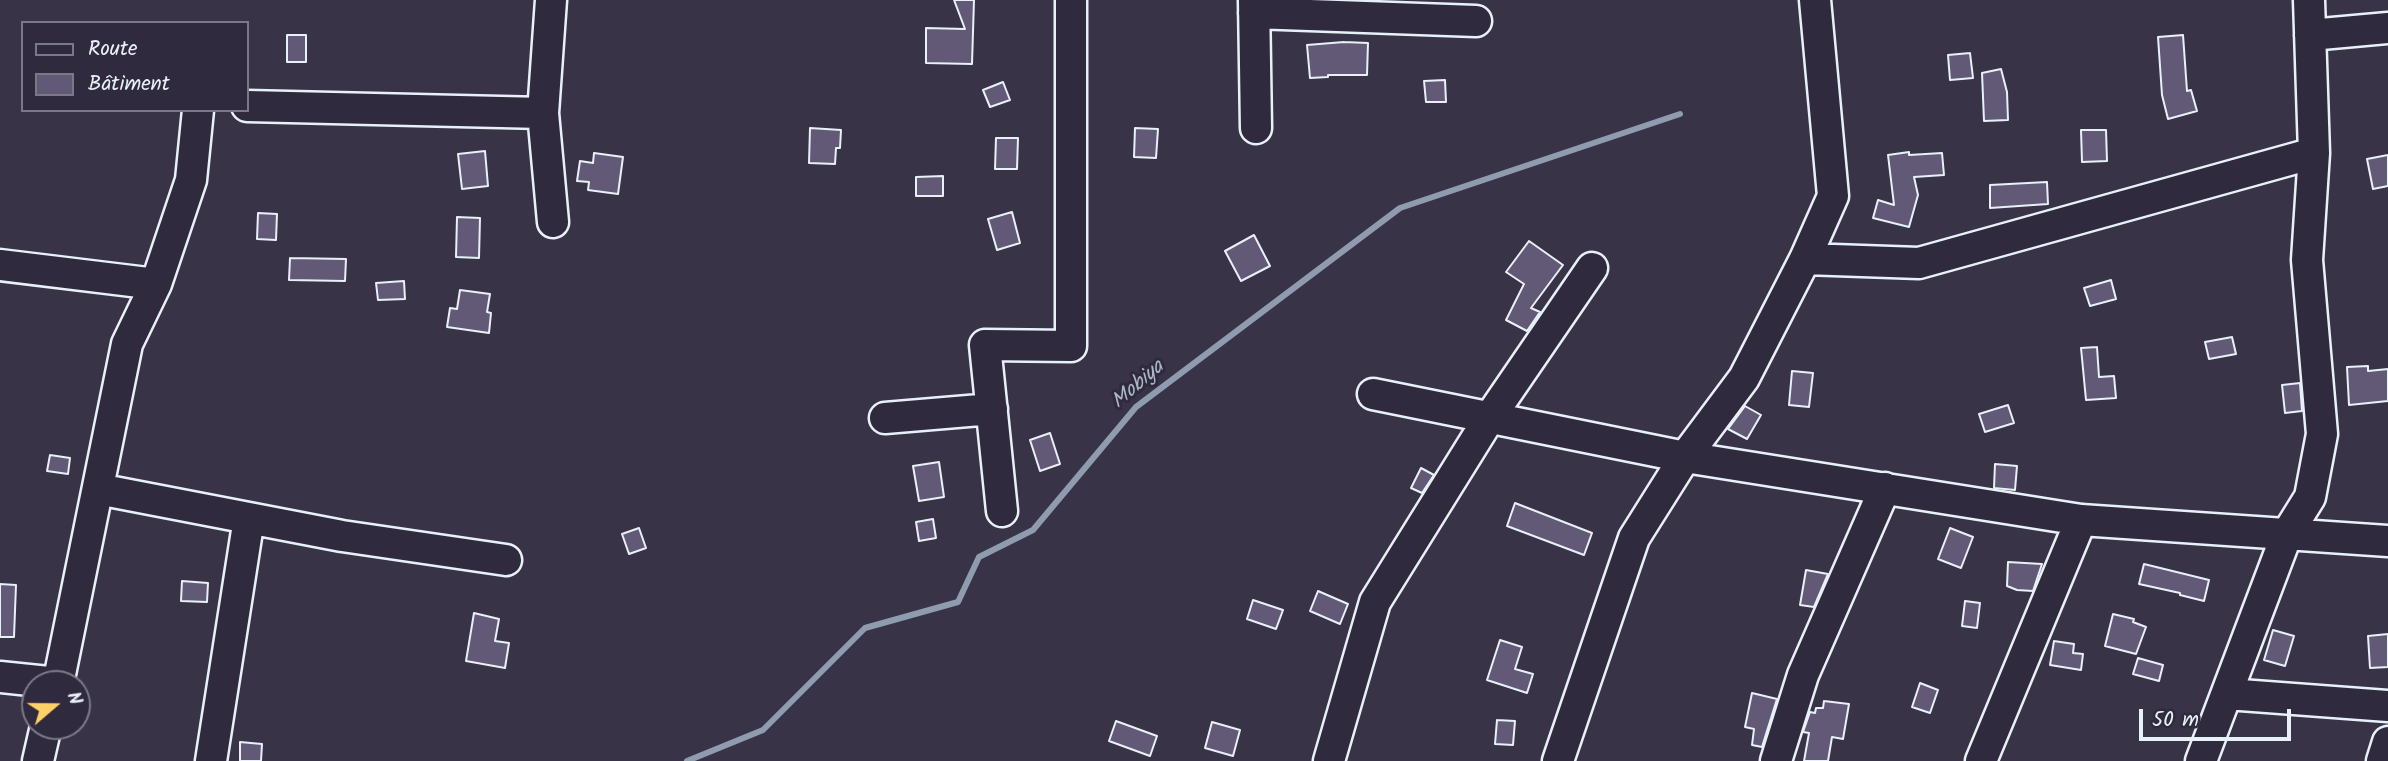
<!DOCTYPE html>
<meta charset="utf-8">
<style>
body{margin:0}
#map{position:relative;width:2388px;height:761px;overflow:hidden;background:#393348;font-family:Kalam,sans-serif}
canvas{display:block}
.legend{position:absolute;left:21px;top:21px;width:228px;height:91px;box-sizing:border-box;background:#2f2a3d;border:2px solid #797a88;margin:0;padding:9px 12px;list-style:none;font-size:21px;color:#e8f1f8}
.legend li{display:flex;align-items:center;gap:14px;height:35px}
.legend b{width:35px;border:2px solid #797a88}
.north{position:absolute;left:21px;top:670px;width:70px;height:70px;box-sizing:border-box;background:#2f2a3d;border:2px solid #797a88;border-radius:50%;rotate:70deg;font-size:19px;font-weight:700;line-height:28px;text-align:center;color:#e8f1f8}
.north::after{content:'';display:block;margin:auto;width:24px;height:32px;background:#ffd166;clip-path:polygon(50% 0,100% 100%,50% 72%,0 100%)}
.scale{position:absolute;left:2139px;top:709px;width:152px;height:32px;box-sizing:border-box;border:4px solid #e8f1f8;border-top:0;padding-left:9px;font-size:21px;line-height:24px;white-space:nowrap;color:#e8f1f8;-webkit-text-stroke:5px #2f2a3d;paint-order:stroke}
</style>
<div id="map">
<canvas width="2388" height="761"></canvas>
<ul class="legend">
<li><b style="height:9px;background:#2f2a3d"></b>Route</li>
<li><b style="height:19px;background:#625976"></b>Bâtiment</li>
</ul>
<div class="north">N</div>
<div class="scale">50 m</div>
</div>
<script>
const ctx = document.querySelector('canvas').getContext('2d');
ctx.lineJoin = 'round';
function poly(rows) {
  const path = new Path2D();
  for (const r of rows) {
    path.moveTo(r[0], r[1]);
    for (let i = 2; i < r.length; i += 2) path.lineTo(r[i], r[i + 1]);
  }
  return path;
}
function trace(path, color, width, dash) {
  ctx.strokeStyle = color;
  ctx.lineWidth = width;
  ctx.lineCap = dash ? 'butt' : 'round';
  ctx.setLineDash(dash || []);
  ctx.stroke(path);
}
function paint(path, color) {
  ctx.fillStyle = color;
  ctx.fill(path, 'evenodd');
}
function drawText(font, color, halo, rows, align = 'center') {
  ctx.font = font + ' Kalam,sans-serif';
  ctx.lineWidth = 6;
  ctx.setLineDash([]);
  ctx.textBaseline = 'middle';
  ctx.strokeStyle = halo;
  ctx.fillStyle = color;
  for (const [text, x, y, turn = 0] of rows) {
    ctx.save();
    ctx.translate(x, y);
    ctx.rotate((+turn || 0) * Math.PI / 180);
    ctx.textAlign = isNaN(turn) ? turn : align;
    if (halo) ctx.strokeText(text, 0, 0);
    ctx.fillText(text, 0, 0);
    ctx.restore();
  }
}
trace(poly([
 [687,761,763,730,865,628,958,602,979,557,1033,530,1136,407,1400,208,1680,114]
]), '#8f9caf', 6);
const building = poly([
 [954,0,974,0,972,64,926,63,926,28,965,29,954,0],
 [287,35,306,35,306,62,287,62,287,35],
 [2183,35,2187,91,2191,90,2197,111,2168,119,2162,95,2158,37,2183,35],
 [1344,42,1368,43,1367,75,1328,75,1328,77,1310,78,1307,45,1344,42],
 [1970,53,1973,78,1950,80,1948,55,1970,53],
 [2001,69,2007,92,2008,120,1984,121,1982,73,2001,69],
 [1445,80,1446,102,1426,102,1424,81,1445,80],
 [1003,82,1010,100,990,107,983,90,1003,82],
 [810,128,841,130,840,148,836,148,835,164,809,163,810,128],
 [1135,128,1158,129,1156,158,1134,157,1135,128],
 [2081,130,2106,130,2107,161,2082,162,2081,130],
 [996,138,1018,138,1017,169,995,169,996,138],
 [485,151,488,186,462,189,458,154,485,151],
 [1909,152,1909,155,1942,153,1944,175,1914,177,1918,195,1909,227,1873,218,1878,200,1894,205,1888,155,1909,152],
 [594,153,623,157,618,194,588,190,589,182,577,181,580,161,593,163,594,153],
 [2388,155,2388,186,2373,189,2367,159,2388,155],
 [943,176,943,196,916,196,916,177,943,176],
 [2047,182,2048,204,1990,208,1990,185,2047,182],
 [1012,212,1020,243,997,250,988,219,1012,212],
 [258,213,277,214,276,240,257,239,258,213],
 [457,217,480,218,479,258,456,257,457,217],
 [1254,235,1270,266,1241,281,1225,251,1254,235],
 [1529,241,1563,265,1531,308,1540,312,1527,331,1506,320,1524,284,1506,272,1529,241],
 [290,258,346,259,345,281,289,280,290,258],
 [2111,280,2116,299,2090,306,2084,288,2111,280],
 [404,281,405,299,378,300,376,283,404,281],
 [460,290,490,294,487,312,491,313,489,333,447,327,450,308,457,309,460,290],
 [2232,337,2236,354,2209,359,2205,342,2232,337],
 [2097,347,2099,377,2114,376,2116,398,2086,400,2081,348,2097,347],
 [2368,366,2368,371,2388,369,2388,401,2349,405,2347,367,2368,366],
 [1792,371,1813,373,1809,407,1789,405,1792,371],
 [2300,383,2302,411,2285,413,2282,385,2300,383],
 [2008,405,2014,423,1985,432,1979,414,2008,405],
 [1745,406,1761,415,1747,439,1728,429,1745,406],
 [1050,433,1060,464,1040,471,1030,440,1050,433],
 [50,455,70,458,68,474,47,471,50,455],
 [939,462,944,497,919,501,913,466,939,462],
 [1995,464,2017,466,2015,490,1994,488,1995,464],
 [1421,468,1434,475,1422,493,1411,488,1421,468],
 [1515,503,1592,533,1584,555,1507,526,1515,503],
 [933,519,936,538,919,541,916,522,933,519],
 [639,528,646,548,629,554,622,534,639,528],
 [1950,528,1973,537,1961,568,1938,559,1950,528],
 [2008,562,2042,564,2033,591,2017,590,2007,586,2008,562],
 [2144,564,2209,580,2204,601,2180,595,2180,593,2139,584,2144,564],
 [1806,570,1828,574,1814,607,1800,605,1806,570],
 [182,581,208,583,207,602,181,601,182,581],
 [0,584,16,585,14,637,0,637,0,584],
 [1318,591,1348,604,1340,624,1310,611,1318,591],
 [1253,600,1283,610,1276,629,1247,619,1253,600],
 [1965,601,1980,603,1977,628,1962,626,1965,601],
 [474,613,499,619,495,641,509,643,505,668,466,661,474,613],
 [2113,614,2134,619,2133,622,2146,627,2136,654,2105,646,2113,614],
 [2273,630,2294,636,2285,666,2264,660,2273,630],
 [2388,634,2388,667,2370,668,2368,636,2388,634],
 [1500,640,1522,647,1515,669,1533,674,1527,693,1487,680,1500,640],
 [2054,641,2074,644,2073,653,2083,654,2081,670,2050,665,2054,641],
 [2138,658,2163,665,2159,681,2133,674,2138,658],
 [1920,683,1938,690,1930,713,1912,707,1920,683],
 [1752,693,1777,699,1762,747,1752,745,1754,729,1745,727,1752,693],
 [1824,701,1849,704,1843,739,1832,737,1828,761,1804,761,1809,733,1803,732,1810,712,1815,713,1816,708,1823,708,1824,701],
 [1497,720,1515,721,1513,745,1495,744,1497,720],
 [1116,721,1157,736,1150,756,1109,741,1116,721],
 [1212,722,1240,730,1233,756,1205,748,1212,722],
 [240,742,262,744,261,761,240,761,240,742]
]);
paint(building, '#625976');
trace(building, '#e8f1f8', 2);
const minor = poly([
 [551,0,543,113,553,222],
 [1254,0,1256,128],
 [1254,13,1476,21],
 [2310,35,2388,28],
 [247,106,543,113],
 [1805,259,1919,263,2314,153],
 [0,265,156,284],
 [1373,394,1685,457,2081,520,2388,541],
 [885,418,992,409],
 [98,489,342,536,506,560],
 [1002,511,985,345,1071,346,1071,0],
 [0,677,58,683],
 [58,684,127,344,156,284,191,180,198,110],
 [2227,694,2388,706],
 [38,761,46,726],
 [211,761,249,518],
 [1329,761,1375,602,1490,417,1592,268],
 [1558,761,1634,538,1685,457,1744,378,1805,259,1833,196,1815,0],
 [1776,761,1803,675,1885,488],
 [1981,761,2081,520],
 [2201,761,2287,534,2310,497,2322,434,2307,260,2314,153,2309,0],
 [2382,761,2388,742]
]);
trace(minor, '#e8f1f8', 35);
trace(minor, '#2f2a3d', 30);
drawText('italic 21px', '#acb8c7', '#2f2a3d', [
 ["Mobiya",1139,386,-41]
]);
</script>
